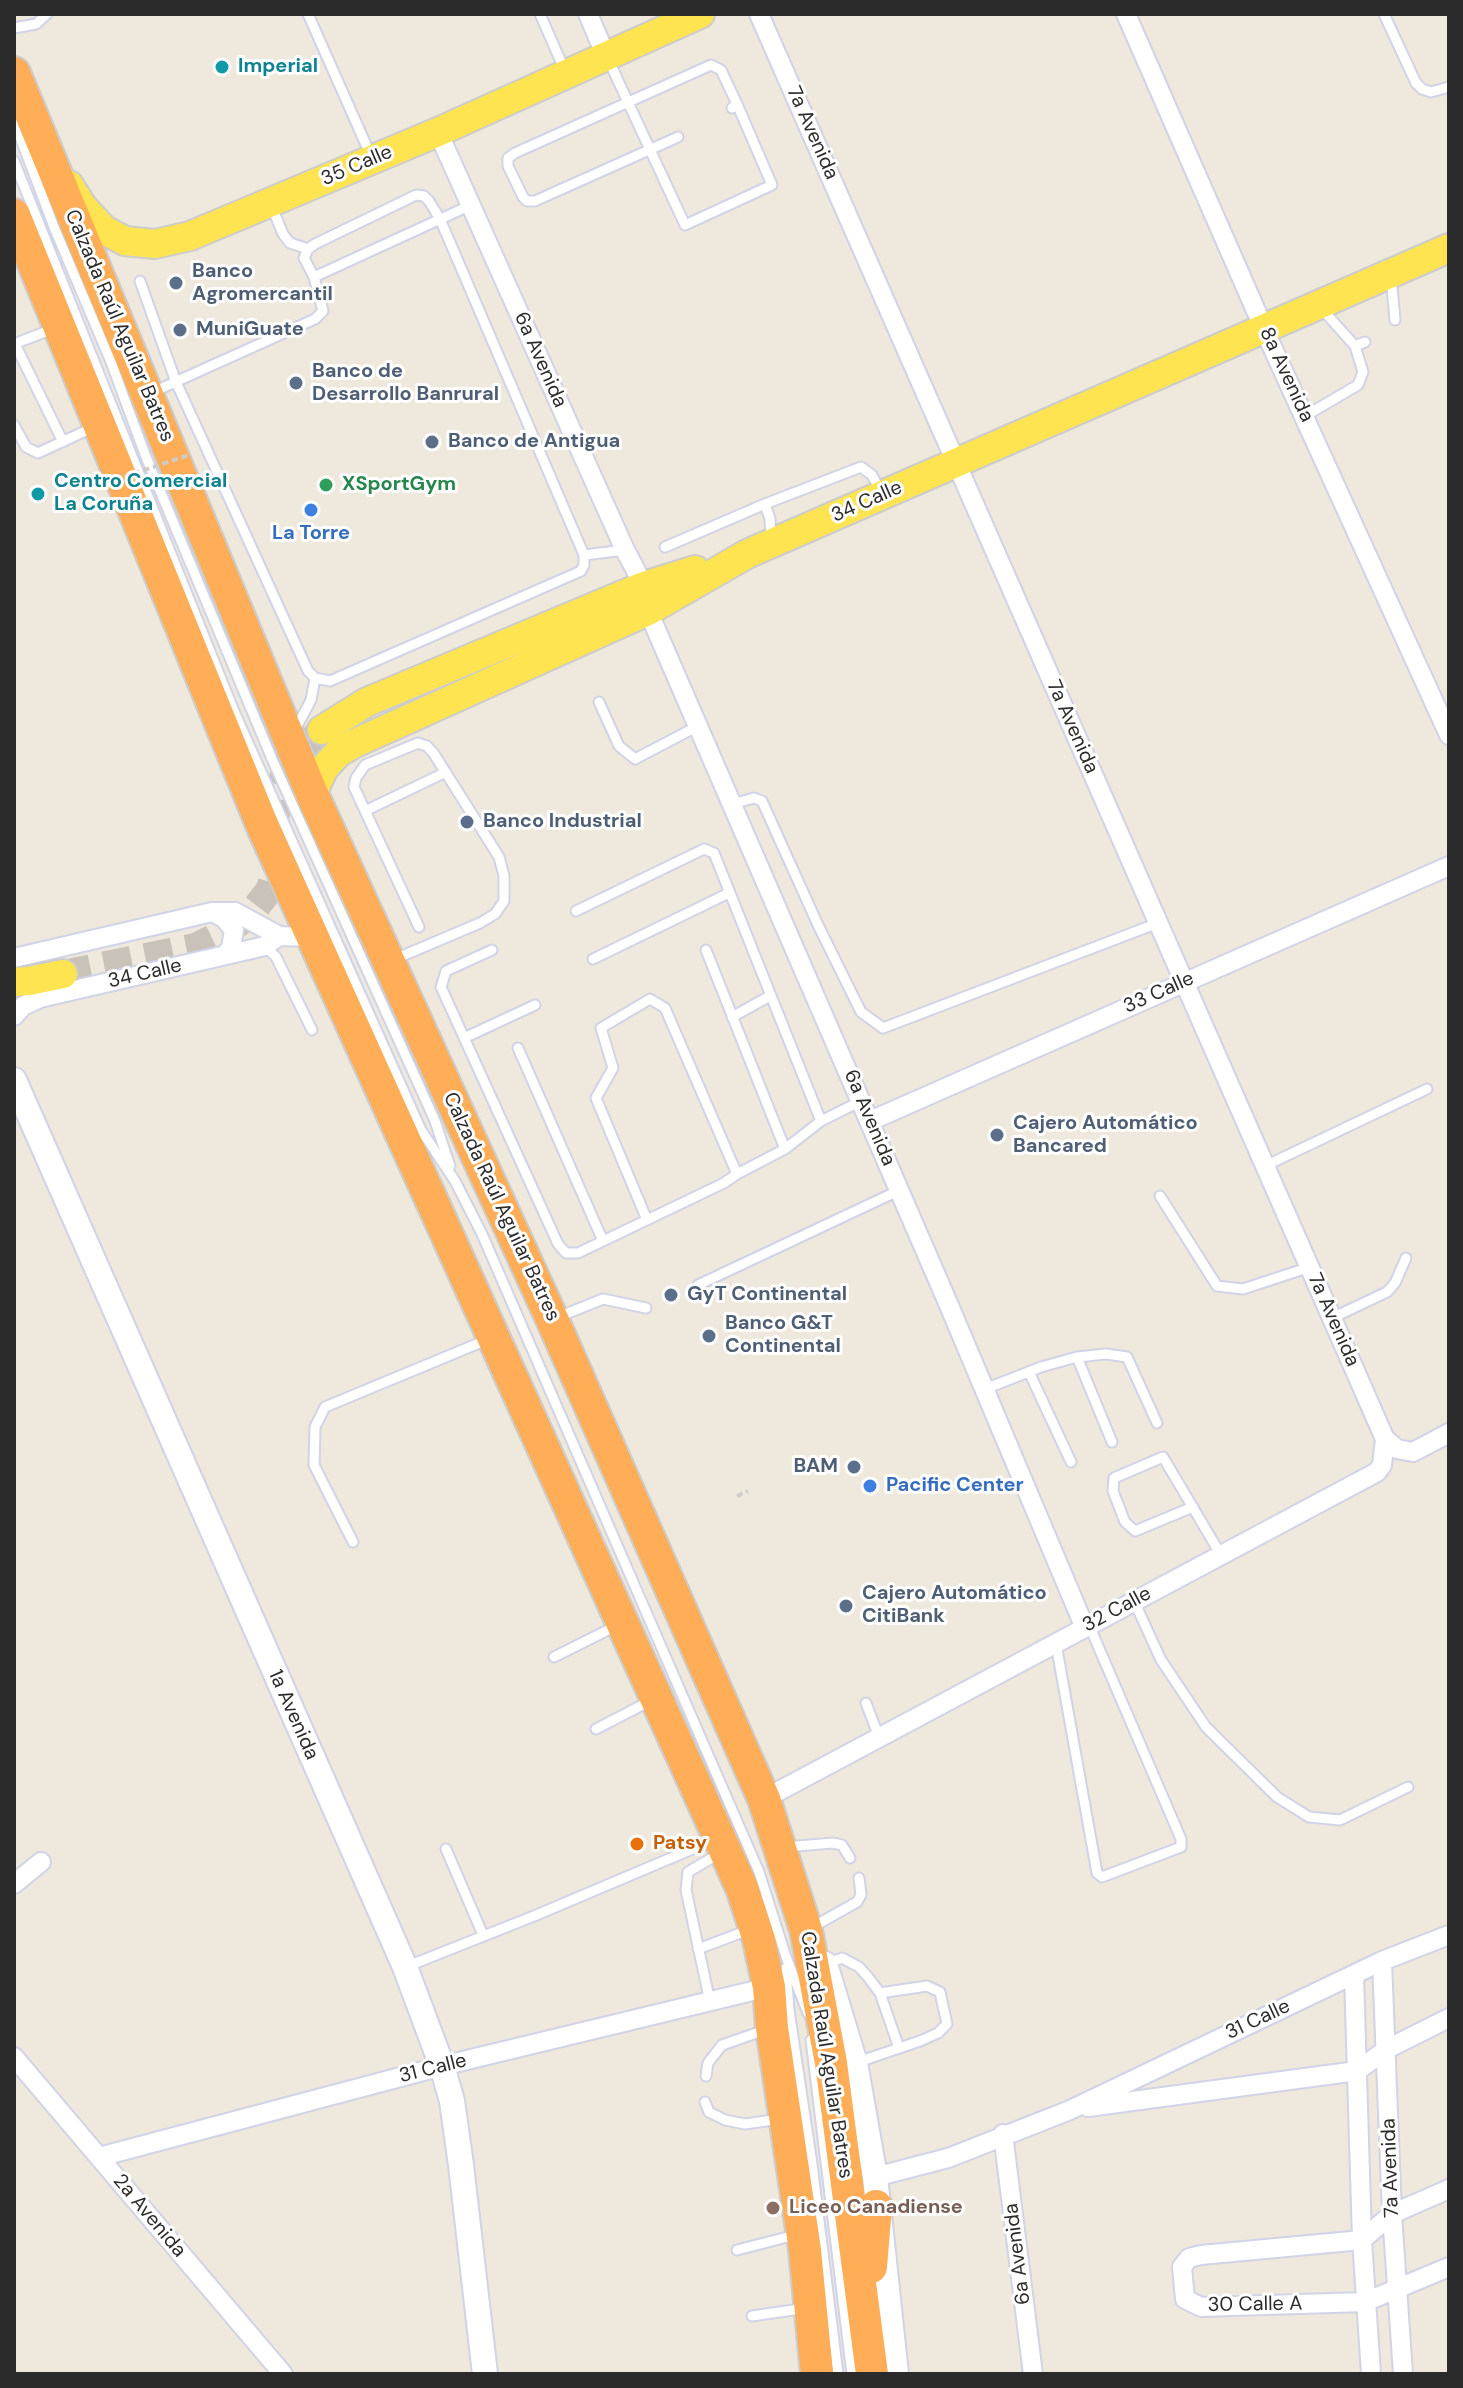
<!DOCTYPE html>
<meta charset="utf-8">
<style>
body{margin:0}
#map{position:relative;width:1463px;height:2388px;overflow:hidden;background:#efe8dc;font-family:"DM Sans",sans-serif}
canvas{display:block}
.frame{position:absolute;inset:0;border:16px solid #2b2b2b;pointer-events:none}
</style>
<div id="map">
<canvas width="1463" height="2388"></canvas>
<div class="frame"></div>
</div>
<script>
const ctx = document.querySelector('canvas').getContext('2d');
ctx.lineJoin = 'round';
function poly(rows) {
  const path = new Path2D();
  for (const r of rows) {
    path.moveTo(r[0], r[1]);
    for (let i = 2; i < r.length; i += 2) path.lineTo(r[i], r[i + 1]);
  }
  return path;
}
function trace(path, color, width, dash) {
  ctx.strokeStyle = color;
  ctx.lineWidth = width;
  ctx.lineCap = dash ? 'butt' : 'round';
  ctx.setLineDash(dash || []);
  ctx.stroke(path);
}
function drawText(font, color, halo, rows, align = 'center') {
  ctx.font = font + ' "DM Sans",sans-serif';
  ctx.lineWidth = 6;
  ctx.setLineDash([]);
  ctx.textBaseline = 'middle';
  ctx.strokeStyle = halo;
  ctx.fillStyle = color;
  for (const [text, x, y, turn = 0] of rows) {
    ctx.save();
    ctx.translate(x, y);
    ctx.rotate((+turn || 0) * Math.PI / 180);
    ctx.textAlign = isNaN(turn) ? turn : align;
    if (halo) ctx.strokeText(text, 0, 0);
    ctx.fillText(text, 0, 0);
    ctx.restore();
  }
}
trace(poly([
 [63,974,195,947,230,930,254,910,270,889,276,869,275,820,279,789,288,764,322,730]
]), '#c8c2b9', 28, [28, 14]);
const lane = poly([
 [308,14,371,156],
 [540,14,565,71],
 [1384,14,1416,83,1422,89,1431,92,1449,87],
 [14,28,36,24,47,14],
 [608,59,685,225,772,185,737,104],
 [14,121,54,227,111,362,146,457,272,759,435,1121,450,1166],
 [678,137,535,201,527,201,523,197,508,166,508,158,515,153,711,65,721,70,737,104,732,108],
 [14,161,233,709,421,1130,455,1181,482,1234,759,1872,786,1957,808,2013],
 [271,205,283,234,290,243,308,249],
 [1391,276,1395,320],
 [140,281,176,382,308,671,315,678,330,681,581,571,584,565,584,555,440,219,429,201,424,196,416,195,315,244,308,249,304,258,314,277],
 [1321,308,1355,346,1365,342],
 [14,344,55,328],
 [15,344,63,442],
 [153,392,315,319,323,311,314,277,471,205],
 [1305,416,1358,385,1363,372,1355,346],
 [14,425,26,447,38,453,94,427],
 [771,540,770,519,765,504,861,467,872,475,881,492],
 [665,547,765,504],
 [584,555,625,550],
 [599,702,619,746,635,759,698,726],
 [295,730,311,700,315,678],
 [732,804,754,798,762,801,818,925,861,1012,883,1028,1158,923],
 [365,811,446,772],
 [576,911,704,849,714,853,821,1121],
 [265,946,276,957,312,1030],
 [492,950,446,971,441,987,558,1244,566,1253,578,1253,724,1183,737,1174,785,1149,821,1121,861,1101],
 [706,950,785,1149],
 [395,959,480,923,495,914,504,901,504,876,499,857,434,754,427,746,418,743,365,765,356,778,354,787,419,927],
 [593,959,729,893],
 [732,1017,770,996],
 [464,1038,535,1005],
 [518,1048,603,1241],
 [1265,1166,1427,1089],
 [1160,1196,1217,1286,1243,1289,1310,1267],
 [647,1220,596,1098,613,1068,601,1028,650,999,665,1008,737,1174],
 [698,1285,900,1190],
 [558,1317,603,1299,646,1308],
 [1332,1318,1387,1292,1395,1283,1406,1258],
 [1077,1357,1112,1442],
 [1029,1372,1071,1462],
 [985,1389,1041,1367,1077,1357,1106,1354,1127,1357,1157,1423],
 [1193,1507,1135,1531,1125,1522,1113,1491,1114,1478,1163,1457,1221,1555],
 [353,1542,314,1465,315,1427,325,1407,489,1339],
 [1134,1601,1161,1660,1206,1727,1277,1797,1309,1817,1340,1820,1408,1787],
 [1056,1644,1097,1873,1102,1877,1181,1847,1181,1839,1089,1625],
 [554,1657,616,1626],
 [866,1703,879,1737],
 [596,1729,652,1700],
 [785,1847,833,1843,842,1845,850,1858],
 [446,1849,483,1935],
 [809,1929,857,1902,861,1895,859,1878],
 [698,1949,751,1929],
 [828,1963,842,1958,859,1967,868,1977,880,1993,899,2048],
 [408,1966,534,1916,716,1839],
 [786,1968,789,2010,812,2164,838,2374],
 [710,2002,686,1890,688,1872,722,1852],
 [811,2040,852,2374],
 [858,2062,920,2041,938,2033,947,2024,940,1992,927,1986,880,1993],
 [706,2076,708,2063,722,2045,768,2029],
 [705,2102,709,2112,725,2120,745,2124,780,2119],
 [737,2250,799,2234],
 [752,2316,807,2308]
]);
const street = poly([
 [588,14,606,56],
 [759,14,1385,1439,1397,1449,1413,1452,1449,1433],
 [1126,14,1264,329,1449,735],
 [438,132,625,550,644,586],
 [648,611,948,1303,1085,1628],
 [212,912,224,918,234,930,231,948,225,955],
 [14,958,212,912,235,912,279,936,313,937],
 [14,1016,23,1006,40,998,265,946,279,936],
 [870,1121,1449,866],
 [764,1799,1377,1472,1382,1465,1385,1439],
 [14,1884,41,1862],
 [1382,1961,1392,2214,1403,2374],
 [1354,1975,1362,2240,1371,2374],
 [14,2057,283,2374],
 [1088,2107,1357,2071,1387,2049,1449,2018],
 [1003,2134,1033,2374],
 [99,2157,442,2066,769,1987],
 [875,2177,948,2158,1070,2110,1382,1961,1449,1935],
 [1449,2189,1392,2214,1362,2240,1201,2255,1189,2258,1182,2267,1185,2299,1201,2307,1365,2302,1449,2267]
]);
const secondary = poly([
 [14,1080,405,1967,442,2066,452,2101,461,2165,485,2374],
 [825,1964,855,2063,864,2114,875,2177,896,2374]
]);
const primary = poly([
 [69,185,82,206,104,230,125,241,155,244,190,236,438,132,700,14],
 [322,730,367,702,644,586,695,570],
 [312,794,324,768,338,753,353,744,648,611,747,554,1449,248],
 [14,982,29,981,63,974]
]);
const highway = poly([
 [14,73,312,794,552,1319,764,1799,806,1930,831,2063,872,2374],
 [14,215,263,827,742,1888,759,1940,769,1987,772,2028,805,2250,817,2374],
 [871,2267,876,2206]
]);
trace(lane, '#d1d3e6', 13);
trace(street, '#d1d3e6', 22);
trace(secondary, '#d1d3e6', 28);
trace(primary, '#ccc', 32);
trace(highway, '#ccc', 36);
trace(poly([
 [737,1496,748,1491]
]), '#ccc', 4, [6, 4]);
trace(lane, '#fff', 9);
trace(street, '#fff', 18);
trace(secondary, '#fff', 24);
trace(primary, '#ffe451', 28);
trace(highway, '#ffad57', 32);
trace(poly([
 [96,486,189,455]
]), '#ccc', 4, [6, 4]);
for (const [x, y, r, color] of [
 [222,67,8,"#0f9aa8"],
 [176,283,8,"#5c6f8a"],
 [180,330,8,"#5c6f8a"],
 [296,383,8,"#5c6f8a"],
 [432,442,8,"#5c6f8a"],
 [326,485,8,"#2e9e5b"],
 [38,494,8,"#0f9aa8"],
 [311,510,8,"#3f7fe0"],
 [467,822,8,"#5c6f8a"],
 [997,1135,8,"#5c6f8a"],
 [671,1295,8,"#5c6f8a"],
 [709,1336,8,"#5c6f8a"],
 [854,1467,8,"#5c6f8a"],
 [870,1486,8,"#3f7fe0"],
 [846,1606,8,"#5c6f8a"],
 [637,1844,8,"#e8710a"],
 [773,2208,8,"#8d6e63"]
]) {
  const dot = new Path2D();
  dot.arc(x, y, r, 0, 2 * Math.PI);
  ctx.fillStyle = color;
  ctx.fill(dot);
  trace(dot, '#fff', 3);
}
drawText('bold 20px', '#0d838f', '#fff', [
 ["Imperial",238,67],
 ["Centro Comercial",54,482],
 ["La Coruña",54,505]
], 'left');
drawText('20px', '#2b2b2b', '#fff', [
 ["7a Avenida",812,133,66],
 ["35 Calle",357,166,-23],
 ["Calzada Raúl Aguilar Batres",119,326,67],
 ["6a Avenida",540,360,66],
 ["8a Avenida",1286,375,65],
 ["34 Calle",867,502,-24],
 ["7a Avenida",1072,727,66],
 ["34 Calle",145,974,-13],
 ["33 Calle",1159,993,-24],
 ["6a Avenida",869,1118,67],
 ["Calzada Raúl Aguilar Batres",501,1207,65],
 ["7a Avenida",1333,1320,66],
 ["32 Calle",1117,1610,-28],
 ["1a Avenida",293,1715,66],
 ["31 Calle",1258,2020,-25],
 ["Calzada Raúl Aguilar Batres",826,2055,81],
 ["31 Calle",433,2069,-14],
 ["7a Avenida",1391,2168,-92],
 ["2a Avenida",149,2216,50],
 ["6a Avenida",1018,2254,-97],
 ["30 Calle A",1255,2305,-1]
]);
drawText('bold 20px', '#4e5e75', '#fff', [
 ["Banco",192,272],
 ["Agromercantil",192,295],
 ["MuniGuate",196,330],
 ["Banco de",312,372],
 ["Desarrollo Banrural",312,395],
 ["Banco de Antigua",448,442],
 ["Banco Industrial",483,822],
 ["Cajero Automático",1013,1124],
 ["Bancared",1013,1147],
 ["GyT Continental",687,1295],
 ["Banco G&T",725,1324],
 ["Continental",725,1347],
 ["BAM",838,1467,"right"],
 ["Cajero Automático",862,1594],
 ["CitiBank",862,1617]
], 'left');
drawText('bold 20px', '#27864d', '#fff', [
 ["XSportGym",342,485]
], 'left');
drawText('bold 20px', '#366cbe', '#fff', [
 ["La Torre",311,534],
 ["Pacific Center",886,1486,"left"]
]);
drawText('bold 20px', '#c56008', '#fff', [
 ["Patsy",653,1844]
], 'left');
drawText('bold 20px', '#785e54', '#fff', [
 ["Liceo Canadiense",789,2208]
], 'left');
</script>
